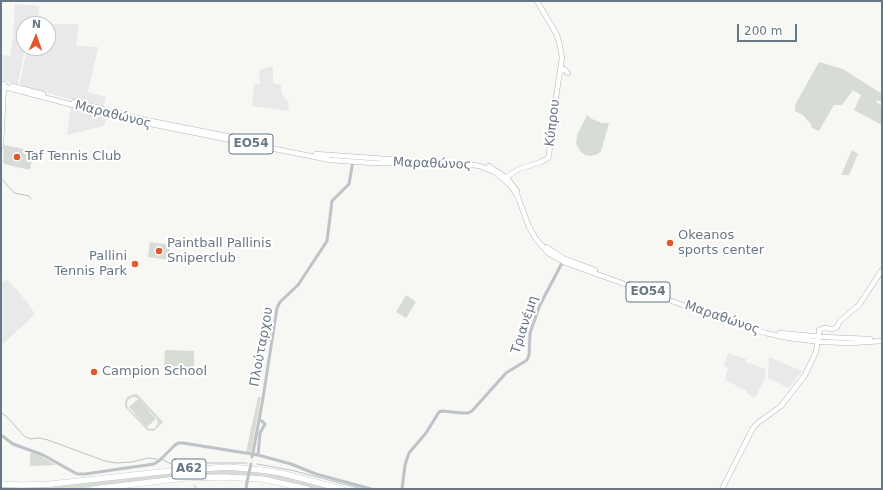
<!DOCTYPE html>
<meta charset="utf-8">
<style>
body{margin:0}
#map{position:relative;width:883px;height:490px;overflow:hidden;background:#f7f7f4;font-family:"DejaVu Sans",sans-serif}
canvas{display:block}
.frame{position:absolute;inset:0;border:2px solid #677785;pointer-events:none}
.north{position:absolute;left:16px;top:16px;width:40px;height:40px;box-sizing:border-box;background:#fff;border:1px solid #c2c9ce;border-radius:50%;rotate:2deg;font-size:11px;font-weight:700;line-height:16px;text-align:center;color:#677785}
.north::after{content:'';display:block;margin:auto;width:14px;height:18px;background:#e0592c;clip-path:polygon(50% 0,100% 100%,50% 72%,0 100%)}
.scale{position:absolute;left:737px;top:24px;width:60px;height:18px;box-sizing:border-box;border:2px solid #677785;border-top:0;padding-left:5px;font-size:12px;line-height:14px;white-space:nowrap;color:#677785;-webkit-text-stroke:3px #fff;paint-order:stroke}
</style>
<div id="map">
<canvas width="883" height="490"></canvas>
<div class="frame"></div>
<div class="north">N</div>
<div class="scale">200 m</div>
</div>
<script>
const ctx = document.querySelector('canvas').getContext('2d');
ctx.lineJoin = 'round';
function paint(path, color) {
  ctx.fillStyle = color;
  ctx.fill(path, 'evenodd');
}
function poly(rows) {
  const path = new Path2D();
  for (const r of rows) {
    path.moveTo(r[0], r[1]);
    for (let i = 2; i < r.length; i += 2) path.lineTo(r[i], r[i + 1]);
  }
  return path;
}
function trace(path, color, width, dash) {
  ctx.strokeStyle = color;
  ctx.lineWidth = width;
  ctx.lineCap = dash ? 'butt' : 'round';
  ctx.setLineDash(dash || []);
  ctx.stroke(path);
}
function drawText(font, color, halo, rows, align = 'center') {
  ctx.font = font + ' "DejaVu Sans",sans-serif';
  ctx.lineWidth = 4;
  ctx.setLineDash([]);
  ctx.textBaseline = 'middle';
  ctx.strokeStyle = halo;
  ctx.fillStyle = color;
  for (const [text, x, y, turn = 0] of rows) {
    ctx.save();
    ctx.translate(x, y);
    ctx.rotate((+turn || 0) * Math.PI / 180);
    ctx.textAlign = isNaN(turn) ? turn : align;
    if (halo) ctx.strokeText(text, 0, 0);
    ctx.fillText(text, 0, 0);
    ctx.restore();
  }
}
paint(poly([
 [15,4,39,6,38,21,30,22,30,24,24,24,25,48,18,84,1,80,1,55,10,56,13,37],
 [48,24,79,24,76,46,98,47,88,92,106,97,103,108,22,86,20,83,27,48,48,48],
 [273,66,273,83,281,85,281,92,289,103,288,111,252,106,254,84,260,84,259,70],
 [71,107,107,116,104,126,67,135],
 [7,279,27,302,35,314,1,346,1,283],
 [728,353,746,359,745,362,766,369,765,379,755,398,746,393,747,391,725,380,728,368,724,366],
 [769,357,802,371,789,388,768,378]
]), '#e8e9e8');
paint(poly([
 [819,62,843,69,882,94,882,102,877,100,876,102,882,106,882,125,854,110,861,95,853,90,842,105,834,105,819,131,812,128,811,124,803,115,795,111,795,105],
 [587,115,592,119,602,123,609,123,601,151,598,154,591,156,585,155,581,152,576,144,577,135],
 [4,145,33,151,30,170,4,164,3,162],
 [852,150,858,154,849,175,841,175],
 [150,242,170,245,169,260,148,257],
 [406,295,416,302,406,318,396,312],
 [165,350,194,351,194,368,164,367],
 [137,394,163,422,154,431,149,431,146,429,125,407,125,402,127,397,131,395],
 [133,397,137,398,157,419,158,423,155,428,150,429,147,427,156,419,138,399,129,407,142,421,128,408,127,404,128,400],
 [258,397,261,397,251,453,246,452],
 [32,453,39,455,56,465,30,466,30,454],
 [216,469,270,473,337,489,315,489,269,478,149,480,77,489,1,489,1,486]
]), '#d7dcd4');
trace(poly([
 [1,178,14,193,29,196,31,199],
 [1,413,6,416,24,436,30,439,39,438,48,440,105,461,116,463,132,462,148,458,157,459],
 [163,460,171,464],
 [196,463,247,463],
 [257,464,295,471,362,489],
 [194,485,197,489]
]), '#b9c4c9', 1);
const major = poly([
 [561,72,564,69,568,73],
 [1,86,126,119,330,160,373,163,464,164,480,166,496,173,511,186,518,197,529,227,536,239,548,253,566,263,733,323,765,333,789,338,822,342,850,343,882,341],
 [12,86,43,94],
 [74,102,146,120,232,137],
 [1,146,4,84],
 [316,154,400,160],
 [489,166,507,178,517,191],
 [505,178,519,169,541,162,548,158,549,155,553,117,562,58,560,46,557,35,537,1],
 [546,247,563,258,595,270],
 [819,330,824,328,833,329,837,327,840,321,859,305,882,270],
 [780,333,823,337,870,339],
 [722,489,753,428,759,422,781,406,805,375,816,352,819,333,821,329]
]);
const highway = poly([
 [1,484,22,485,51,484,170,471,229,467,261,470,281,473,342,489],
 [93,489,186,478,224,477,262,479,307,489]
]);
trace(major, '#b2b7bb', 5.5);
trace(highway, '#b2b6ba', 6);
trace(poly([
 [1,435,13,444,43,455,77,474,85,474,154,464,160,460,174,446,178,443,183,443,258,455,291,464,316,474,371,489],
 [253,453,263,398,277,308,280,302,298,285,327,241,332,201,349,184,353,161],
 [258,455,260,433,265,424,262,421,259,421],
 [246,489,247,482],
 [402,489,405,465,409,453,426,433,439,412,442,411,462,413,468,413,472,411,506,373,527,360,529,355,530,333,536,316,540,305,563,261]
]), '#bec3c7', 3);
trace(major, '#fff', 4.5);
trace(highway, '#fff', 5.5);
trace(poly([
 [252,457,253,453],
 [247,482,251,464]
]), '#bec3c7', 3);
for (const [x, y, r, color] of [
 [17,157,4,"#e0592c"],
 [670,243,4,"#e0592c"],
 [159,251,4,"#e0592c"],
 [135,264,4,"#e0592c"],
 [94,372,4,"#e0592c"]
]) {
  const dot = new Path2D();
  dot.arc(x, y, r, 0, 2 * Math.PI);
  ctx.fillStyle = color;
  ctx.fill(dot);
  trace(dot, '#fff', 1.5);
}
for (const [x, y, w] of [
 [251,144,44],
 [648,292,44],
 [189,469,34]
]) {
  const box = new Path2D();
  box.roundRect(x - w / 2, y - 10, w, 20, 3);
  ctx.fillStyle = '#fff';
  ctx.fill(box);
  trace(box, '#677785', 1);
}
drawText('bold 12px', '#677785', null, [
 ["ΕΟ54",251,144],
 ["ΕΟ54",648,292],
 ["Α62",189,469]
]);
drawText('13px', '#677785', '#fff', [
 ["Μαραθώνος",113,115,14],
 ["Κύπρου",553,123,-83],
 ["Μαραθώνος",432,164,2],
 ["Μαραθώνος",722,318,19],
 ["Τριανέμη",525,325,-72],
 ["Πλούταρχου",262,347,-80]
]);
drawText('13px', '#677785', '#fff', [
 ["Taf Tennis Club",25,157],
 ["Okeanos",678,236],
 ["sports center",678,251],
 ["Paintball Pallinis",167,244],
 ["Sniperclub",167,259],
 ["Pallini",127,257,"right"],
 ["Tennis Park",127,272,"right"],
 ["Campion School",102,372]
], 'left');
</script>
